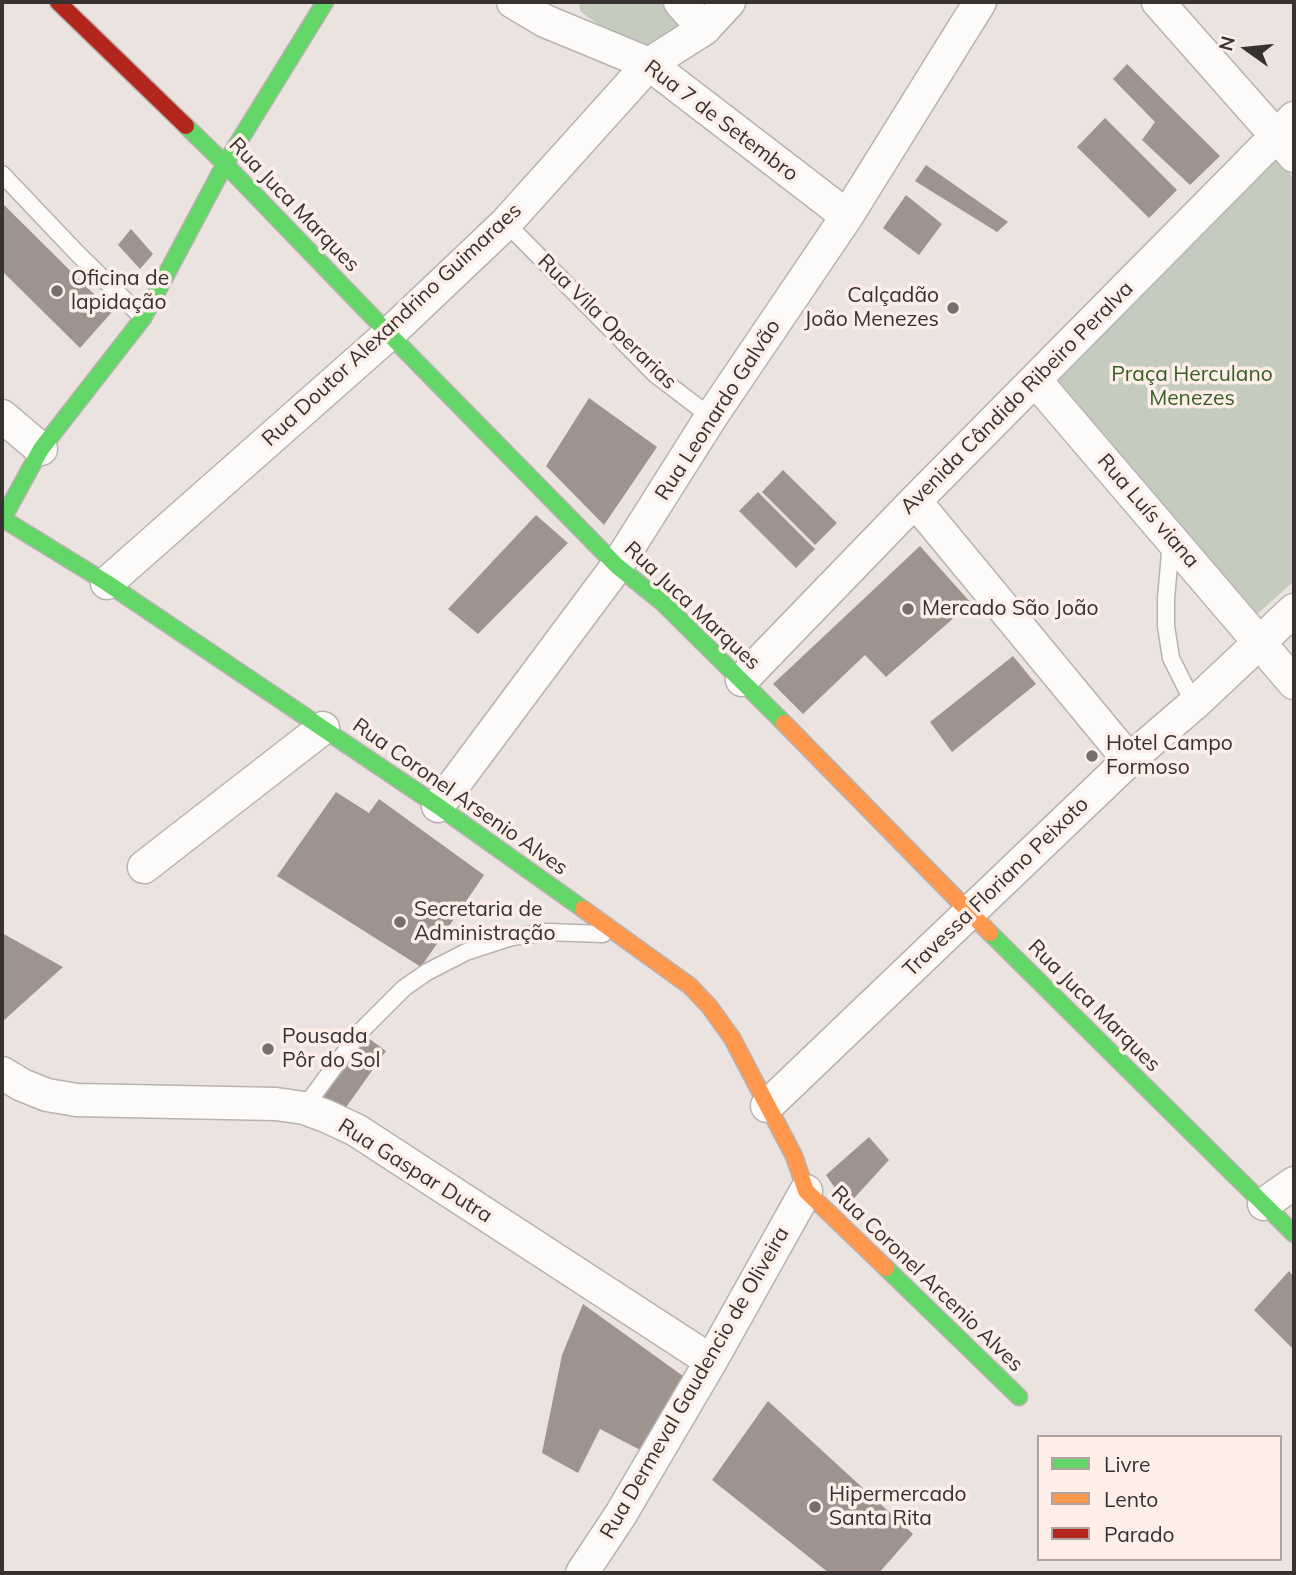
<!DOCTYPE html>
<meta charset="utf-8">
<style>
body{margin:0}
#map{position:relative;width:1296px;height:1575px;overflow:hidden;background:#ebe3e0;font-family:Mulish,sans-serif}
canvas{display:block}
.frame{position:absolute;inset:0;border:4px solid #37312f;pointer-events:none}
.legend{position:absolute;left:1037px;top:1435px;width:245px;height:126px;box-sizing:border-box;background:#fdefe8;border:2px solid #aea39e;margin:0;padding:9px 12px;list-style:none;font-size:21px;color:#37312f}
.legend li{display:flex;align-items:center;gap:14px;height:35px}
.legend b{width:35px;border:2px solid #aea39e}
.north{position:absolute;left:1212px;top:14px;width:70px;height:70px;-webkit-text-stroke:5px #fdefe8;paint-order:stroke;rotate:285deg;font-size:19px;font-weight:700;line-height:28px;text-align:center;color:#37312f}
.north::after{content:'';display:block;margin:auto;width:24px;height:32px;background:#37312f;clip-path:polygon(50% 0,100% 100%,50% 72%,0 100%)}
</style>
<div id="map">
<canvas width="1296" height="1575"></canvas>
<div class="frame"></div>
<ul class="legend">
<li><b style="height:9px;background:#63d668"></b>Livre</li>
<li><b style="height:9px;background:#ff974d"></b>Lento</li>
<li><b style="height:9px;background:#b3261e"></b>Parado</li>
</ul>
<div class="north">N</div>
</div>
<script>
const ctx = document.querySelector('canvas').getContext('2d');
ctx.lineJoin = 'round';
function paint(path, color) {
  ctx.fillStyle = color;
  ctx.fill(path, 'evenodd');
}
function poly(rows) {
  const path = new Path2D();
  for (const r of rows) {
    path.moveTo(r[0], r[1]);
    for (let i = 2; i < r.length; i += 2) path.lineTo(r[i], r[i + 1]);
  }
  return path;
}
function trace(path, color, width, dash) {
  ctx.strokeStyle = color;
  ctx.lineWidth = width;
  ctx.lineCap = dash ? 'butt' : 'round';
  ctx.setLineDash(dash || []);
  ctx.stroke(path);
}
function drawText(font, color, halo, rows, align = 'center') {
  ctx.font = font + ' Mulish,sans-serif';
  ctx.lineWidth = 7;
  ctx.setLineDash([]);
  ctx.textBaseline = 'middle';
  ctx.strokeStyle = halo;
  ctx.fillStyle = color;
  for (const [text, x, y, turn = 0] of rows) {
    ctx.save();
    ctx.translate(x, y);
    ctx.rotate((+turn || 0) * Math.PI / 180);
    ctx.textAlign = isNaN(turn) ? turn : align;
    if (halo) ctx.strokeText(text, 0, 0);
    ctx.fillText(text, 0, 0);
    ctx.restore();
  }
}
paint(poly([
 [579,2,664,2,678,17,680,25,674,37,645,47,618,36,592,20,580,11],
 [1277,159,1294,179,1294,581,1254,617,1057,381]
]), '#c5ccbd');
paint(poly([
 [1127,64,1220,156,1190,185,1142,140,1155,122,1113,79],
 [1105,118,1177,190,1149,218,1077,147],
 [926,165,1008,222,997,232,915,181],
 [906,195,942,224,919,255,883,228],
 [2,203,112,312,80,348,2,271],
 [131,229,153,254,140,269,118,245],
 [589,398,657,447,604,525,546,466],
 [783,470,837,523,815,545,762,492],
 [758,492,815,549,796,568,739,511],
 [536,515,568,543,478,634,448,609],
 [920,546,971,603,886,677,865,655,803,714,773,684],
 [1013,656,1036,684,952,752,930,722],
 [336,792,369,813,379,799,484,875,421,967,277,876],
 [2,933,63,967,2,1022],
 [364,1035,386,1051,342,1113,319,1097],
 [869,1137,889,1160,847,1206,826,1175],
 [1289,1271,1294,1277,1294,1350,1254,1310],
 [583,1304,683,1376,644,1452,600,1429,578,1473,542,1453,562,1355],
 [768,1401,913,1534,879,1573,829,1573,712,1480]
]), '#9f948d');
const lane = poly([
 [2,174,77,253,143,318],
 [506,223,656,375,711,417],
 [1171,541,1166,599,1166,626,1171,658,1194,704],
 [304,1108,360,1032,404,988,427,972,466,952,512,937,548,932,603,934]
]);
const street = poly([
 [513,2,545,21,649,64,847,216],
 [680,2,704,29],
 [1158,2,1294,156],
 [1035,380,1294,683],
 [2,416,41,449],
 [915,501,1129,760],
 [107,583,389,334,506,223,649,64,704,29,729,2],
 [742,680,915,501,1294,118],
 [438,806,617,566,711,417,847,216,980,2],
 [144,867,323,728],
 [2,1073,22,1085,47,1095,77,1100,276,1104,304,1108,326,1116,356,1130,711,1361],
 [767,1106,1129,760,1194,704,1294,610],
 [1264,1204,1294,1183],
 [582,1573,621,1514,711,1361,806,1191]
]);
const fast = poly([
 [186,126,225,164,389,334,617,566,662,602,784,723],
 [3,519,107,583,438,806,583,909],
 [2,520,41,449,143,318,225,164,325,2],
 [990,933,1294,1234],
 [886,1268,1019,1397]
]);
const slow = poly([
 [784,723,990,933],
 [583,909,690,986,709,1006,732,1038,794,1156,806,1191,886,1268]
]);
const jam = poly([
 [58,2,186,126]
]);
trace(lane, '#b8b2b0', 19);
trace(street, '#b8b2b0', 35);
trace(fast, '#b8b2b0', 19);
trace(slow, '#b8b2b0', 19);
trace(jam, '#b8b2b0', 19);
trace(lane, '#fcfbfa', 16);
trace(street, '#fcfbfa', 32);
trace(fast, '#63d668', 16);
trace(slow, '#ff974d', 16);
trace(jam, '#b3261e', 16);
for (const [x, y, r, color] of [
 [57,291,7,"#766f6d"],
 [953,308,7,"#766f6d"],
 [908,609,7,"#766f6d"],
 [1092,756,7,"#766f6d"],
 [400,922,7,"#766f6d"],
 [268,1049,7,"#766f6d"],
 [815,1507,7,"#766f6d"]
]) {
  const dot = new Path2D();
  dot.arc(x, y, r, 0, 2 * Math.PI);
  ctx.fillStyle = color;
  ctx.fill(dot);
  trace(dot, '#fdefe8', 2.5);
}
drawText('21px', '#37312f', '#fdefe8', [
 ["Rua 7 de Setembro",721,121,37],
 ["Rua Juca Marques",294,205,46],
 ["Rua Vila Operarias",607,322,44],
 ["Rua Doutor Alexandrino Guimaraes",392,325,-43],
 ["Avenida Cândido Ribeiro Peralva",1017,398,-45],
 ["Rua Leonardo Galvão",718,410,-57],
 ["Rua Luís viana",1148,511,49],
 ["Rua Juca Marques",692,606,43],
 ["Rua Coronel Arsenio Alves",460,797,35],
 ["Travessa Floriano Peixoto",996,887,-44],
 ["Rua Juca Marques",1094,1006,45],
 ["Rua Gaspar Dutra",415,1171,32],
 ["Rua Coronel Arcenio Alves",927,1279,44],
 ["Rua Dermeval Gaudencio de Oliveira",695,1383,-60]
]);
drawText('21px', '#37312f', '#fdefe8', [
 ["Oficina de",71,279],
 ["lapidação",71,303],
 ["Calçadão",939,296,"right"],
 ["João Menezes",939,320,"right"],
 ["Mercado São João",922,609],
 ["Hotel Campo",1106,744],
 ["Formoso",1106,768],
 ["Secretaria de",414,910],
 ["Administração",414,934],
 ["Pousada",282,1037],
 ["Pôr do Sol",282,1061],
 ["Hipermercado",829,1495],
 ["Santa Rita",829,1519]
], 'left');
drawText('21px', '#365d28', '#fdefe8', [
 ["Praça Herculano",1192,375],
 ["Menezes",1192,399]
]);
</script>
